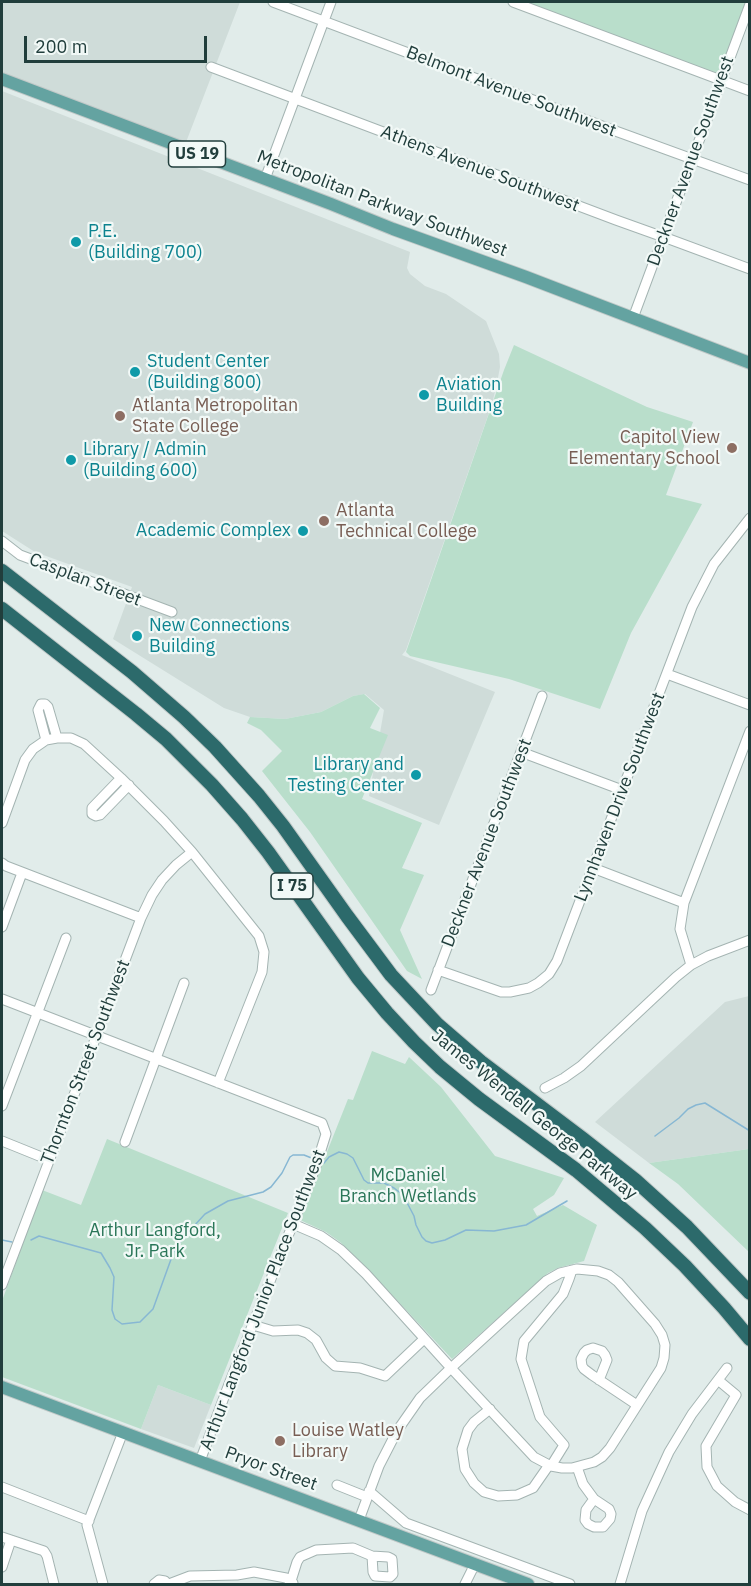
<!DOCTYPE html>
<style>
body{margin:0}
#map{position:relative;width:751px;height:1586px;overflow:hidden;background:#e1ecea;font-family:"IBM Plex Sans",sans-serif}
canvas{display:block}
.frame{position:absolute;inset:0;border:3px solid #213e3c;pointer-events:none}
.scale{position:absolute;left:24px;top:36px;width:183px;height:27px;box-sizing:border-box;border:3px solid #213e3c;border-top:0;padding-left:8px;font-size:18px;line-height:21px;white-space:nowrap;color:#213e3c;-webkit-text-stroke:4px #f2f9f7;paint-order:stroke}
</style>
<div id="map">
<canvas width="751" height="1586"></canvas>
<div class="frame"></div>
<div class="scale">200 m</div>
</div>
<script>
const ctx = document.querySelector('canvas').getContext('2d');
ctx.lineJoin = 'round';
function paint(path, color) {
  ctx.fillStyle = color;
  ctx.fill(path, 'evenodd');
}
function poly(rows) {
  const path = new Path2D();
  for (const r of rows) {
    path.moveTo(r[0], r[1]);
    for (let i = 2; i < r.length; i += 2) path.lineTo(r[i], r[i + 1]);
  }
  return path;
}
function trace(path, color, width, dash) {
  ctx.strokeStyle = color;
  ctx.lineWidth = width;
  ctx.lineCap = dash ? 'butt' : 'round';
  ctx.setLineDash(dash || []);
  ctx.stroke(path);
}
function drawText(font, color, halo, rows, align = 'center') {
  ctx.font = font + ' "IBM Plex Sans",sans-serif';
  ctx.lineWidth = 4.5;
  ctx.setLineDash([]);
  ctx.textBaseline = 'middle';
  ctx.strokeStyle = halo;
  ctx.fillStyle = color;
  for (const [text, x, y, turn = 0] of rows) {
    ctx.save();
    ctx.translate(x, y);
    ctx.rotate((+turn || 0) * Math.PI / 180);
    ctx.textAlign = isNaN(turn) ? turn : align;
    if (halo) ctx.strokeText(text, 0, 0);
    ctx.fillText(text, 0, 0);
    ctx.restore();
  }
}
paint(poly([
 [2,2,240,2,183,150,2,79],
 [2,91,410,252,407,268,410,274,425,286,446,294,486,321,499,354,500,367,497,383,492,404,406,650,402,655,495,692,439,825,369,796,384,710,365,694,353,696,321,712,285,719,250,717,224,708,113,639,132,587,35,552,2,531],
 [749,996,749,1149,649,1163,595,1122,725,1002],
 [158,1385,211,1405,194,1448,141,1429]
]), '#cfdcd9');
paint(poly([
 [509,2,748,2,718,81],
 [514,345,647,407,693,422,666,495,702,504,631,633,600,709,509,679,410,656,406,652,504,370],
 [364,694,380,708,370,728,388,735,362,799,422,823,402,868,424,875,400,930,422,979,407,971,310,832,262,771,282,751,261,730,247,723,250,717,285,719,321,712,353,696],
 [372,1051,405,1064,409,1057,441,1087,495,1156,564,1178,554,1195,533,1209,537,1216,563,1205,597,1225,584,1261,558,1268,548,1273,452,1359,363,1264,340,1242,326,1232,300,1220,348,1099,353,1100],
 [107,1139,288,1213,211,1405,158,1385,141,1429,2,1377,2,1301,42,1190,81,1205],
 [749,1149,750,1149,749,1252,678,1184,649,1163]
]), '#b9decb');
trace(poly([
 [655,1136,679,1118,688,1109,696,1105,705,1103,750,1131],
 [321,1162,324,1163,329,1157,339,1152,347,1154,353,1158,364,1180,368,1183,384,1183,394,1188,403,1195,414,1216,416,1225,422,1237,426,1241,432,1243,445,1240,466,1230,494,1231,526,1225,567,1201],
 [2,1240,12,1242],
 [31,1240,39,1236,101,1253,110,1268,114,1277,112,1310,115,1319,122,1324,140,1322,153,1309,174,1251,182,1239,205,1214,228,1201,263,1192,271,1187,282,1173,290,1157,293,1155,304,1155,314,1159]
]), '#87b7d3', 1.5);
const minor = poly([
 [273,2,610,129,750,180],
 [513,2,750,91],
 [211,67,616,220,669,239,750,269],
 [265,179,331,2],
 [633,318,750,4],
 [2,541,20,555,172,612],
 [667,674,750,705],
 [46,740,38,710,41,704,45,704,48,707,57,738],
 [521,752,622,790],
 [121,778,92,808,92,814,96,816,100,815,129,785],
 [2,823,25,760,33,749,46,740,57,738,71,738,84,744,121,778,164,821,192,852,259,936,264,952,262,972,218,1083],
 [2,863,6,866,141,918],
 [593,868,684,903],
 [2,927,22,873],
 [691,965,680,929,684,903,750,731],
 [438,970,501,992,510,992,529,988,538,983,549,974,557,961,692,607,714,564,750,518],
 [431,990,542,696],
 [2,999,322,1123,326,1134,316,1166,229,1384,200,1461],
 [545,1088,564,1078,581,1066,676,977,691,965,708,956,750,940],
 [2,1106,66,938],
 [2,1141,49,1160],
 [125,1142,184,983],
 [293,1224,321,1236,341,1250,366,1274,451,1368,420,1398,397,1431,379,1466,359,1520],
 [577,1269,598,1271,609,1275,618,1282,655,1324,662,1335,665,1345,664,1358,661,1368,610,1448,602,1457,594,1462,572,1468,562,1468,551,1466,534,1457,451,1368,546,1281,560,1273,577,1269],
 [2,1285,141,918,152,895,162,880,176,865,192,852],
 [253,1325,273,1331,298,1330,307,1333,316,1340,326,1358,335,1366,360,1368,385,1376,424,1339],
 [599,1380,607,1360,605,1355,602,1351,593,1348,587,1350,584,1353,581,1359,582,1366,584,1369,592,1375,637,1405],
 [718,1380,736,1395,706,1446,707,1467,717,1486,735,1502,750,1510],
 [490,1409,474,1422,468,1430,462,1449,465,1469,474,1483,484,1492,498,1496,517,1495,533,1488,549,1465],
 [551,1466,564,1445,540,1417,521,1359,524,1341,563,1294,569,1279,572,1270],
 [577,1467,583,1484,594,1499,609,1509,611,1514,610,1519,603,1527,594,1527,588,1524,585,1520,586,1510,594,1499],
 [337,1485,367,1497],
 [2,1487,89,1521],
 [369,1491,406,1523,570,1584],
 [2,1537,44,1551,47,1556,54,1584],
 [2,1567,11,1540],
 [291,1581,297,1562,300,1557,316,1550,353,1548,372,1556,388,1557,392,1559,393,1574,390,1577,375,1576,373,1572,372,1556],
 [103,1584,87,1525,123,1432],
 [154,1584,159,1580,165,1581,167,1584],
 [169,1584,190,1576,237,1575,254,1572,286,1578,293,1583],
 [465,1584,475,1564],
 [620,1584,642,1511,669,1452,692,1414,727,1368]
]);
const major = poly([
 [2,79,331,204,393,229,526,277,750,363],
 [2,1387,528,1584]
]);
const highway = poly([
 [2,571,132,672,184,717,215,747,259,796,283,826,347,916,391,975,437,1024,481,1062,583,1139,635,1180,687,1227,750,1293],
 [2,609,136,714,166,739,212,785,242,819,268,852,358,978,387,1013,414,1042,440,1067,479,1099,576,1170,645,1228,685,1266,724,1308,750,1339]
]);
trace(minor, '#a4b4b2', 11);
trace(major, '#c1c9c8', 14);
trace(highway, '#c1c9c8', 16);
trace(minor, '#fff', 9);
trace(major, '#64a3a1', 12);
trace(highway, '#2c6a6b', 14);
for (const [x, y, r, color] of [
 [76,242,6,"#0f9aa8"],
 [135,372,6,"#0f9aa8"],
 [424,395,6,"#0f9aa8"],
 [120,416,6,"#8d6e63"],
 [732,448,6,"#8d6e63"],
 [71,460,6,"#0f9aa8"],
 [324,521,6,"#8d6e63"],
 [303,531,6,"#0f9aa8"],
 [137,636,6,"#0f9aa8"],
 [416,775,6,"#0f9aa8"],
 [280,1441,6,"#8d6e63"]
]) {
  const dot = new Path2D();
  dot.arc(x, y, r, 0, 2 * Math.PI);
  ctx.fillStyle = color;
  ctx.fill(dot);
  trace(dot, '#f2f9f7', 2);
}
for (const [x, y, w] of [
 [197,154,57],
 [292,886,42]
]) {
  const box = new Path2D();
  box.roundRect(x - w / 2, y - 13, w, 26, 4.5);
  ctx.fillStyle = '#f2f9f7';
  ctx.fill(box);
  trace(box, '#213e3c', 1.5);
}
drawText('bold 16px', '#213e3c', null, [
 ["US 19",197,154],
 ["I 75",292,886]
]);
drawText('18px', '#213e3c', '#f2f9f7', [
 ["Belmont Avenue Southwest",511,92,21],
 ["Deckner Avenue Southwest",691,161,-70],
 ["Athens Avenue Southwest",480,169,21],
 ["Metropolitan Parkway Southwest",382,204,21],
 ["Casplan Street",85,580,21],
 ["Lynnhaven Drive Southwest",620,797,-69],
 ["Deckner Avenue Southwest",487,843,-69],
 ["Thornton Street Southwest",86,1062,-69],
 ["James Wendell George Parkway",534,1115,39],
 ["Arthur Langford Junior Place Southwest",263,1300,-69],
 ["Pryor Street",271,1469,20]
]);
drawText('18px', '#0d838f', '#f2f9f7', [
 ["P.E.",88,232],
 ["(Building 700)",88,253],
 ["Student Center",147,362],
 ["(Building 800)",147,383],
 ["Aviation",436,385],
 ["Building",436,406],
 ["Library / Admin",83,450],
 ["(Building 600)",83,471],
 ["Academic Complex",291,531,"right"],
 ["New Connections",149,626],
 ["Building",149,647],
 ["Library and",404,765,"right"],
 ["Testing Center",404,786,"right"]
], 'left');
drawText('18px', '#785e54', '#f2f9f7', [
 ["Atlanta Metropolitan",132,406],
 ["State College",132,427],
 ["Capitol View",720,438,"right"],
 ["Elementary School",720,459,"right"],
 ["Atlanta",336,511],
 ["Technical College",336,532],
 ["Louise Watley",292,1431],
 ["Library",292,1452]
], 'left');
drawText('18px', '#2a7658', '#f2f9f7', [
 ["McDaniel",408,1176],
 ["Branch Wetlands",408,1197],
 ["Arthur Langford,",155,1231],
 ["Jr. Park",155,1252]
]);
</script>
